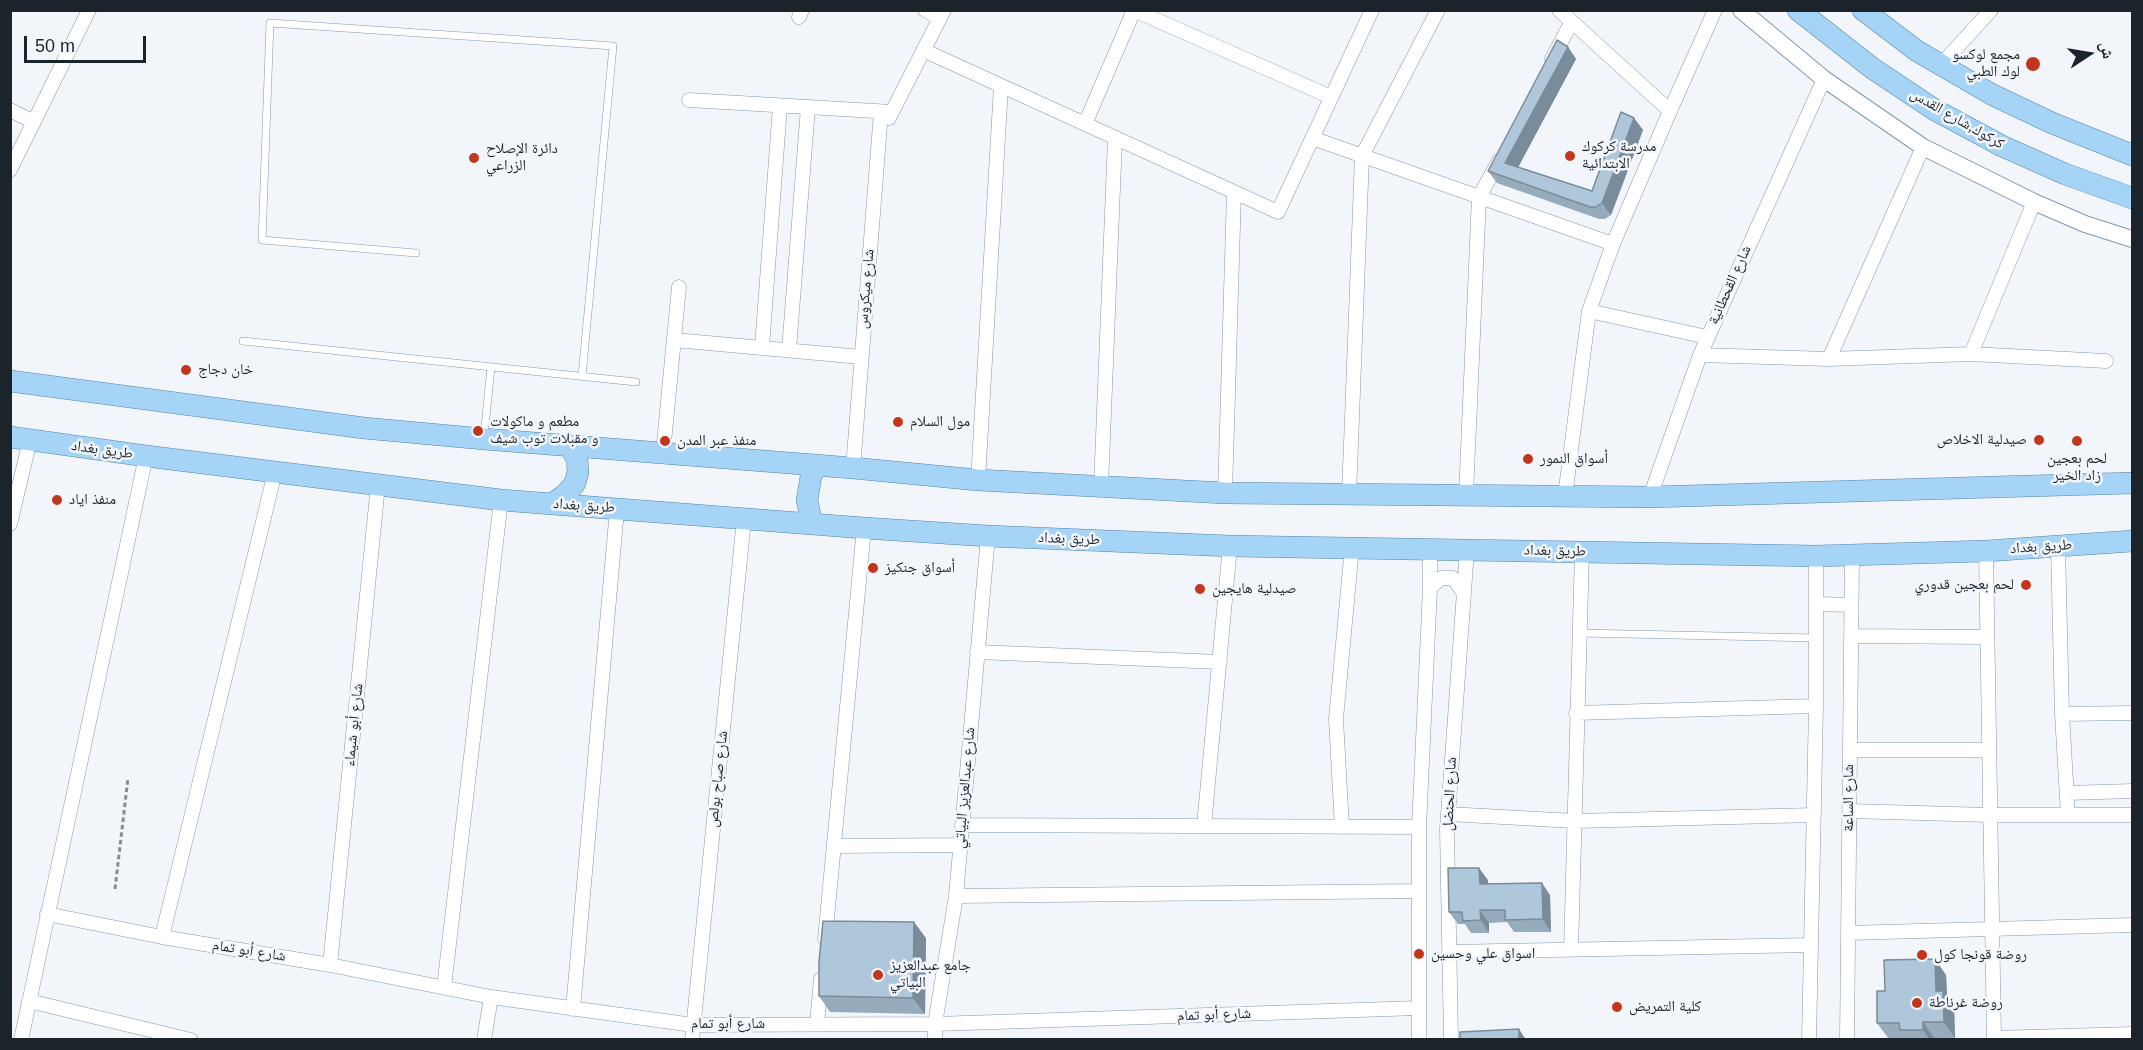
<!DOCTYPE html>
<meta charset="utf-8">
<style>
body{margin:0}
#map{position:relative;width:2143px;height:1050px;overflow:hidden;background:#f2f6fb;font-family:Helvetica,"Noto Naskh Arabic",sans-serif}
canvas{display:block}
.frame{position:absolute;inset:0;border:12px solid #1b242b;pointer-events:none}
.north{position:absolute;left:2059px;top:24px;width:60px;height:60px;-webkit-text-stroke:4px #f2f6fb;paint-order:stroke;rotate:78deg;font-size:16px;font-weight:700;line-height:24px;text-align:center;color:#1b242b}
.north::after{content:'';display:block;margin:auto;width:21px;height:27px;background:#1b242b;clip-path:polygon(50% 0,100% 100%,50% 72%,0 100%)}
.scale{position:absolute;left:24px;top:36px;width:122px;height:27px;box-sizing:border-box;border:3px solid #1b242b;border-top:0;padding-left:8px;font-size:18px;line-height:21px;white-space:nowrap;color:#1b242b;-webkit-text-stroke:4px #f2f6fb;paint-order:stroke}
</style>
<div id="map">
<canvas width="2143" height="1050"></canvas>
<div class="frame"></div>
<div class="north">ش</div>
<div class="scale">50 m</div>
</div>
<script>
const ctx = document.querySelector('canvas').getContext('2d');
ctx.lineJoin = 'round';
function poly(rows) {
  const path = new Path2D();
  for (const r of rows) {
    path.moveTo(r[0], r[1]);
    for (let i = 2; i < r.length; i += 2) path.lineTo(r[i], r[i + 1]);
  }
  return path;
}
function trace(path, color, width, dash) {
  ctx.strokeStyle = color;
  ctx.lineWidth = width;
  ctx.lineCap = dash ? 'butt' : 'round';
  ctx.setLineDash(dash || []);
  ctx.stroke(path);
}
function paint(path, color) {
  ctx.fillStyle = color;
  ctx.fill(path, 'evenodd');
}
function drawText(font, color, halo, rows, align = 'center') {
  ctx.font = font + ' Helvetica,"Noto Naskh Arabic",sans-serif';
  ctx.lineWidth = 5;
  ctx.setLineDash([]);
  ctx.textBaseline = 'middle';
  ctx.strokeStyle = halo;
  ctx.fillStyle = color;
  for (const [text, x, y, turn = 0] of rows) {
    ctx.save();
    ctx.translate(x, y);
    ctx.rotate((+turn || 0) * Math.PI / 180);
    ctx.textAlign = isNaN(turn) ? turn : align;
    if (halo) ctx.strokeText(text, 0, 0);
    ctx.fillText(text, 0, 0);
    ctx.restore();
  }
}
const service = poly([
 [416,253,262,240,270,23,613,46,582,376],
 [243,341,636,382],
 [484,437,491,367],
 [1579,633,1816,638]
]);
const minor = poly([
 [925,10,940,18],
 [1134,10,1331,97],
 [1559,10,1670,111],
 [799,17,802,10],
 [923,50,1278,212,1372,10],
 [1552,59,1571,23],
 [1941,65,1991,10],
 [689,100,892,112],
 [10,110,34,122],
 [889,118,944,10],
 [1085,124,1134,10],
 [1312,138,1613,244],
 [10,170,89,10],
 [1589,311,1707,337],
 [675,340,861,357],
 [762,347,780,106],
 [789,350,808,107],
 [1971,354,2034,202],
 [1700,355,1829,359,1971,354,2106,361],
 [1829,359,1923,147],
 [663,453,679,287],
 [853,468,881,112],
 [978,480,1001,86],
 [1101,487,1115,138],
 [1225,493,1234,192],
 [1466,495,1479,197,1499,161],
 [1349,496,1362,156,1438,10],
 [1565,496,1589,311,1613,244,1670,111,1715,10],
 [1650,497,1700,355,1824,79],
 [10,524,30,440],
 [2058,546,2062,714,2068,815],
 [1986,551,1994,1040],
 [1430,588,1441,578,1453,578,1463,592],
 [1816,604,1851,605],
 [1851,636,1987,637],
 [977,652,1220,662],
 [1576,713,1816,706],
 [2062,714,2132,713],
 [1850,750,1989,750],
 [2067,793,2132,791],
 [1850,811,1989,815,2132,815],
 [1448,814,1575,821,1814,815],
 [962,825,1419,827],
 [1204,826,1230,546],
 [1342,827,1336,719,1352,547],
 [834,846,960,845],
 [956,896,1419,891],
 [47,914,162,937,330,965,491,997,693,1025,935,1024,1419,1008],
 [1848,933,2132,925],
 [162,937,275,472],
 [825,939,864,528],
 [1571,950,1582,552],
 [1449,952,1811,945],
 [330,965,378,485],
 [444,987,501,500],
 [29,1001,191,1040],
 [573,1009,617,509],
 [817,1024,821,979],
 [1994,1038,2132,1034],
 [21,1040,146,456],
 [484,1040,491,997],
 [692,1040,744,519],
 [935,1040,935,1024,956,896,988,536],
 [1419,1040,1419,827,1430,588,1430,550],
 [1451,1040,1447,829,1467,550],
 [1809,1040,1816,706,1816,556],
 [1847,1040,1852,556]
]);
const tertiary = poly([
 [1741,10,1824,79,1923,147,2034,202,2085,224,2132,239]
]);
const primary = poly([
 [1798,10,1872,68,1935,110,2002,146,2065,174,2132,198],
 [1863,10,1917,51,1993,95,2052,123,2132,155],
 [10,381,364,428,484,439,853,468,978,480,1225,493,1650,497,2132,483],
 [10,437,146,456,501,500,864,528,988,536,1230,546,1816,556,1986,551,2132,541],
 [552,504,566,494,575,483,578,472,577,459,570,446],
 [812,524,807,500,811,476,817,465]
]);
trace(service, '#8198ab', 8);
trace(minor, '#8198ab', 15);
trace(tertiary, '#8198ab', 18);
trace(primary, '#4f84ac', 22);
trace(poly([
 [115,889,128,778]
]), '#858c92', 3, [4.5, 3]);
trace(service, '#fff', 7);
trace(minor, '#fff', 14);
trace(tertiary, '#fff', 16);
trace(primary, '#a6d4f7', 21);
paint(poly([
 [1568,47,1576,59,1518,167,1592,191,1634,118,1643,130,1611,215,1605,219,1599,219,1497,183,1488,171],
 [1488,880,1488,884,1550,895,1551,932,1514,932,1507,922,1489,923,1489,933,1471,933,1465,924,1458,924,1449,912],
 [926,938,925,1014,830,1012,819,996],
 [1946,975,1947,995,1954,1007,1955,1038,1934,1038,1934,1040,1889,1039,1877,1023,1885,991]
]), '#96abbc');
paint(poly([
 [1568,47,1576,59,1514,175,1505,163],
 [1634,118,1643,130,1611,215,1602,203],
 [1479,868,1488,880,1488,896,1480,884],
 [1542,883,1550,895,1551,932,1543,919],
 [1480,910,1489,923,1489,933,1481,920],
 [914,922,926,938,925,1014,913,998],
 [1935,959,1946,975,1947,995,1954,1007,1955,1038,1944,1022,1936,991],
 [1923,1022,1934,1038,1934,1040,1930,1040,1923,1030],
 [1519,1029,1526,1040,1519,1040]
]), '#7a8b99');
const building = poly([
 [1557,40,1568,47,1505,163,1592,191,1621,112,1634,118,1602,203,1596,207,1590,207,1488,171,1557,40],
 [1448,868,1479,868,1480,884,1542,883,1543,919,1505,920,1505,910,1480,910,1481,920,1463,921,1462,912,1449,912,1448,868],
 [823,921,914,922,913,998,819,996,819,962,823,921],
 [1935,959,1936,991,1943,991,1944,1022,1923,1022,1923,1030,1900,1030,1899,1023,1877,1023,1877,991,1885,991,1884,960,1935,959],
 [1519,1029,1519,1040,1460,1040,1460,1032,1519,1029]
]);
paint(building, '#afc7db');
trace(building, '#7a8b99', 1.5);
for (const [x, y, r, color] of [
 [2033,64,8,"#c2371c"],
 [1570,156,6,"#c2371c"],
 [474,158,6,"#c2371c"],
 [186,370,6,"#c2371c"],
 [898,422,6,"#c2371c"],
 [478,431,6,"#c2371c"],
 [2039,440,6,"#c2371c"],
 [665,441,6,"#c2371c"],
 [2077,441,6,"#c2371c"],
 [1528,459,6,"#c2371c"],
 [57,500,6,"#c2371c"],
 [873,568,6,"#c2371c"],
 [2026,585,6,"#c2371c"],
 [1200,589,6,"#c2371c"],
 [1419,954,6,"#c2371c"],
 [1922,955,6,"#c2371c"],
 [878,975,6,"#c2371c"],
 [1917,1003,6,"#c2371c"],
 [1617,1007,6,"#c2371c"]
]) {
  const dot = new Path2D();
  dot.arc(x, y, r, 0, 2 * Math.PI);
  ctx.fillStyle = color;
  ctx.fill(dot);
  trace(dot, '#f2f6fb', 2);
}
drawText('15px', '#1b242b', '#f2f6fb', [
 ["مجمع لوكسو",2020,55,"right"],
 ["لوك الطبي",2020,72,"right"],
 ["مدرسة كركوك",1582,147],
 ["الابتدائية",1582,164],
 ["دائرة الإصلاح",486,149],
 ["الزراعي",486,166],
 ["خان دجاج",198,370],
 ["مطعم و ماكولات",490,422],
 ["و مقبلات توب شيف",490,439],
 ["مول السلام",910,422],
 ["صيدلية الاخلاص",2027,440,"right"],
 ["منفذ عبر المدن",677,441],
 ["أسواق النمور",1540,459],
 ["لحم بعجين",2077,459,"center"],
 ["زاد الخير",2077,476,"center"],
 ["منفذ اياد",69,500],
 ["أسواق جنكيز",885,568],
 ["لحم بعجين قدوري",2014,585,"right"],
 ["صيدلية هايجين",1212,589],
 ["اسواق علي وحسين",1431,954],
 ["روضة قونجا كول",1934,955],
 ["جامع عبدالعزيز",890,966],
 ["البياتي",890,983],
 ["روضة غرناطة",1929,1003],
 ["كلية التمريض",1629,1007]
], 'left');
drawText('15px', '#1b242b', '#f2f6fb', [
 ["كركوك,شارع القدس",1957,119,30],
 ["شارع القحطانية",1730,285,-66],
 ["شارع ميكروس",866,289,-85],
 ["طريق بغداد",102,450,8],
 ["طريق بغداد",584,506,4],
 ["طريق بغداد",1069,539,2],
 ["طريق بغداد",2041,547,-4],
 ["طريق بغداد",1555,551,1],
 ["شارع أبو شيماء",354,725,-84],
 ["شارع صباح بولص",718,779,-84],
 ["شارع عبدالعزيز البياتي",965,788,-85],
 ["شارع الحنضل",1450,794,-87],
 ["شارع الساعة",1849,798,-90],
 ["شارع أبو تمام",249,951,9],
 ["شارع أبو تمام",1214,1015,-2],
 ["شارع أبو تمام",728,1024]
]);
</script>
